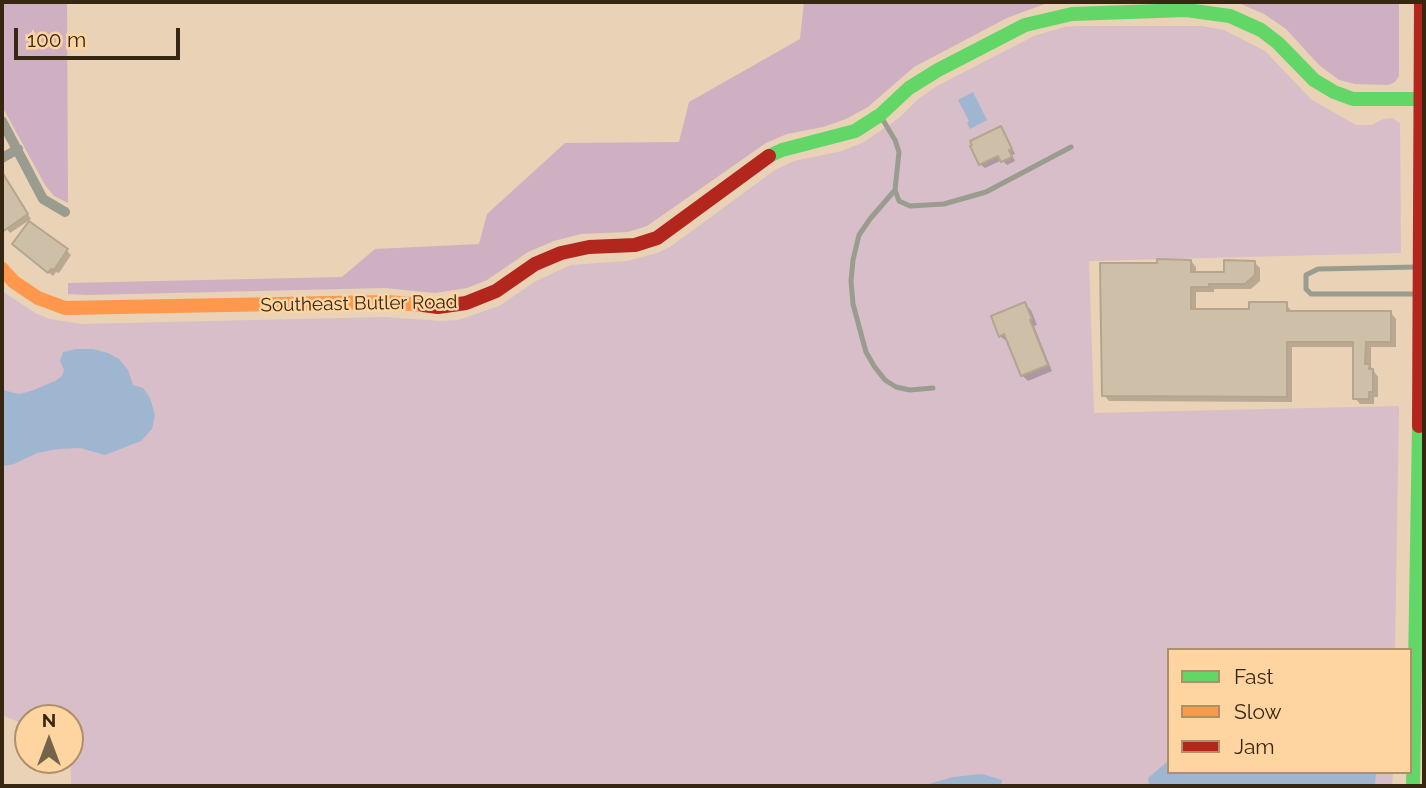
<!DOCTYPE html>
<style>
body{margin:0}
#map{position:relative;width:1426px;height:788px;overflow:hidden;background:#e9d2b6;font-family:Raleway,sans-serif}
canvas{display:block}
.frame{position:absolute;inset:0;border:4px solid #372712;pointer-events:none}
.legend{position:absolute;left:1167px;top:648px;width:245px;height:126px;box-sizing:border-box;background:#fed5a1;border:2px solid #ae8f68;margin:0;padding:9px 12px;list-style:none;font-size:21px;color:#372712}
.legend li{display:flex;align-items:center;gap:14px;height:35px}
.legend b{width:35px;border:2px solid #ae8f68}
.north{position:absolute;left:14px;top:704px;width:70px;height:70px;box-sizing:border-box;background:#fed5a1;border:2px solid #ae8f68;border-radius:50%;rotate:0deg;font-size:19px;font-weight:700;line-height:28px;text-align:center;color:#372712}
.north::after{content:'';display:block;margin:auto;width:24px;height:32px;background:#75634b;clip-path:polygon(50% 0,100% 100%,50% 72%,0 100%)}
.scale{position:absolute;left:14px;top:28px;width:166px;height:32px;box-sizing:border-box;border:4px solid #372712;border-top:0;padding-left:9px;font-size:21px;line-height:24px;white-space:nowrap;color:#372712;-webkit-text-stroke:5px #fed5a1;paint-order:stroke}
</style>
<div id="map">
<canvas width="1426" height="788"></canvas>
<div class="frame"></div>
<ul class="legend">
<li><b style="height:9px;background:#63d668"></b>Fast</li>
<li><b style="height:9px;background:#ff974d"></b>Slow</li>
<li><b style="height:9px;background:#b3261e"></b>Jam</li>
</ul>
<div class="north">N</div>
<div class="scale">100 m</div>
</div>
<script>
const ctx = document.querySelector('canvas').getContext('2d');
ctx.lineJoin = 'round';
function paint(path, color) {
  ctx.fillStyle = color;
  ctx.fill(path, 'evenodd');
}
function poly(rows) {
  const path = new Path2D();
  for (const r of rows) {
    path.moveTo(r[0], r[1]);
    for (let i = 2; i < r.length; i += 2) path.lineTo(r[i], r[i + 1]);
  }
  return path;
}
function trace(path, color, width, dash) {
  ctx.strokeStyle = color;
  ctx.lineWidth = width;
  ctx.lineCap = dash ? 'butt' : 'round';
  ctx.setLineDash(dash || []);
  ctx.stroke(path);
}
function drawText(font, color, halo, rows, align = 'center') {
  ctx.font = font + ' Raleway,sans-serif';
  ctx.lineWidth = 5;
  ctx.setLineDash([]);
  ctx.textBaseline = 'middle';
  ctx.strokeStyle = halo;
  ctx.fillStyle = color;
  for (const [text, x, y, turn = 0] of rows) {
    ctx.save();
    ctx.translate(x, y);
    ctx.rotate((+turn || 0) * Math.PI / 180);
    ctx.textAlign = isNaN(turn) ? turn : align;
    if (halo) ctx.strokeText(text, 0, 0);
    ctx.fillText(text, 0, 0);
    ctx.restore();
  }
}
paint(poly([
 [1080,26,1202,26,1224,30,1265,51,1312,100,1356,125,1371,125,1383,119,1392,118,1400,123,1401,253,1089,261,1094,413,1399,406,1395,650,1169,650,1169,772,1393,772,1392,786,71,786,70,718,28,718,28,726,2,715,2,291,35,313,50,319,81,324,385,317,440,321,458,320,499,306,536,281,571,265,627,261,657,253,670,247,775,170,794,161,842,151,864,142,899,118,917,100,937,86,1034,36,1064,27]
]), '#d7bec8');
paint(poly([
 [2,2,67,2,68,203,54,196,45,185,2,106],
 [804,2,1050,2,1007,18,914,67,868,107,846,119,823,127,787,134,766,143,647,226,628,232,581,234,554,241,528,252,487,280,467,288,435,293,385,288,88,295,68,294,68,283,342,277,375,249,479,244,487,214,565,143,679,142,689,102,800,39],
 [1236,2,1399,2,1399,76,1395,82,1389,85,1355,84,1339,80,1319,65,1286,29,1264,14]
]), '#cfb0c3');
paint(poly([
 [973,92,987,120,970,129,967,123,969,121,958,100],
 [76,349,93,349,108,353,119,359,128,370,133,385,143,388,150,398,155,415,152,429,141,441,105,455,80,448,58,449,37,453,14,464,2,466,2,390,19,394,31,391,55,381,62,376,64,370,60,361,63,352],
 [1167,762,1169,762,1169,772,1376,772,1375,786,1149,786,1148,778],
 [982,774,1002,780,1001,786,921,786,953,777]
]), '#9fb6d1');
paint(poly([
 [1000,128,1015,154,1012,155,1015,161,1007,165,1002,160,985,168,980,164],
 [4,179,14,190,18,200,31,219,10,233,2,223,2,181],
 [18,248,66,250,71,255,59,273,56,272,53,276],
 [1191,261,1196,267,1196,274,1226,274,1254,262,1260,268,1260,281,1251,289,1214,289,1214,292,1196,292,1196,310,1251,311,1286,304,1292,312,1391,313,1396,319,1396,347,1371,347,1371,367,1378,377,1378,397,1374,397,1374,404,1360,404,1355,398,1355,347,1292,347,1292,402,1109,401,1104,395,1159,265],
 [1025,304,1031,310,1037,325,1034,326,1052,371,1028,381,1022,375,1008,340,1006,341,1000,336]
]), '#0003');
const building = poly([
 [1001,126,1012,149,1009,150,1012,157,1001,162,998,156,979,165,970,146,972,145,970,141,1001,126],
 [2,172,28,214,2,232,2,172],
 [29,221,68,249,54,270,51,269,48,273,12,244,29,221],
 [1157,259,1191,260,1191,272,1224,272,1224,260,1255,261,1255,275,1245,284,1209,284,1209,287,1191,287,1191,309,1249,309,1249,302,1287,302,1287,311,1391,311,1391,342,1366,342,1365,364,1370,364,1369,369,1373,369,1373,392,1369,392,1369,399,1353,399,1353,342,1287,342,1287,397,1102,396,1100,263,1157,263,1157,259],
 [1025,302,1032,319,1030,320,1048,365,1021,376,1004,334,999,337,991,316,1025,302]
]);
paint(building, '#cec0a8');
trace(building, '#b4a68e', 2);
trace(poly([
 [880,115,895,140,899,152,895,190,899,201,910,206,944,204,986,192,1071,147],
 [895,190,870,219,859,235,853,260,851,281,853,304,866,352,874,366,885,380,896,387,910,390,933,388],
 [1416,294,1311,294,1306,289,1306,275,1318,269,1417,267]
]), '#9b9c90', 5);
trace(poly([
 [2,121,43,199,65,212],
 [2,158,18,149]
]), '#9b9c90', 10);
trace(poly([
 [769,156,782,150,855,131,880,115,909,88,938,70,1025,25,1072,14,1186,10,1230,16,1261,30,1278,43,1314,80,1334,92,1353,99,1420,99],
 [1413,786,1419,426]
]), '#63d668', 14);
trace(poly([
 [2,269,14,282,38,298,65,308,387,302,423,305]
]), '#ff974d', 14);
trace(poly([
 [423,305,438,307,466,303,496,291,535,264,561,253,589,247,635,245,657,238,769,156],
 [1419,426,1421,2]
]), '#b3261e', 14);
drawText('19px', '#372712', '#fed5a1', [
 ["Southeast Butler Road",359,304,-1]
]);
</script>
